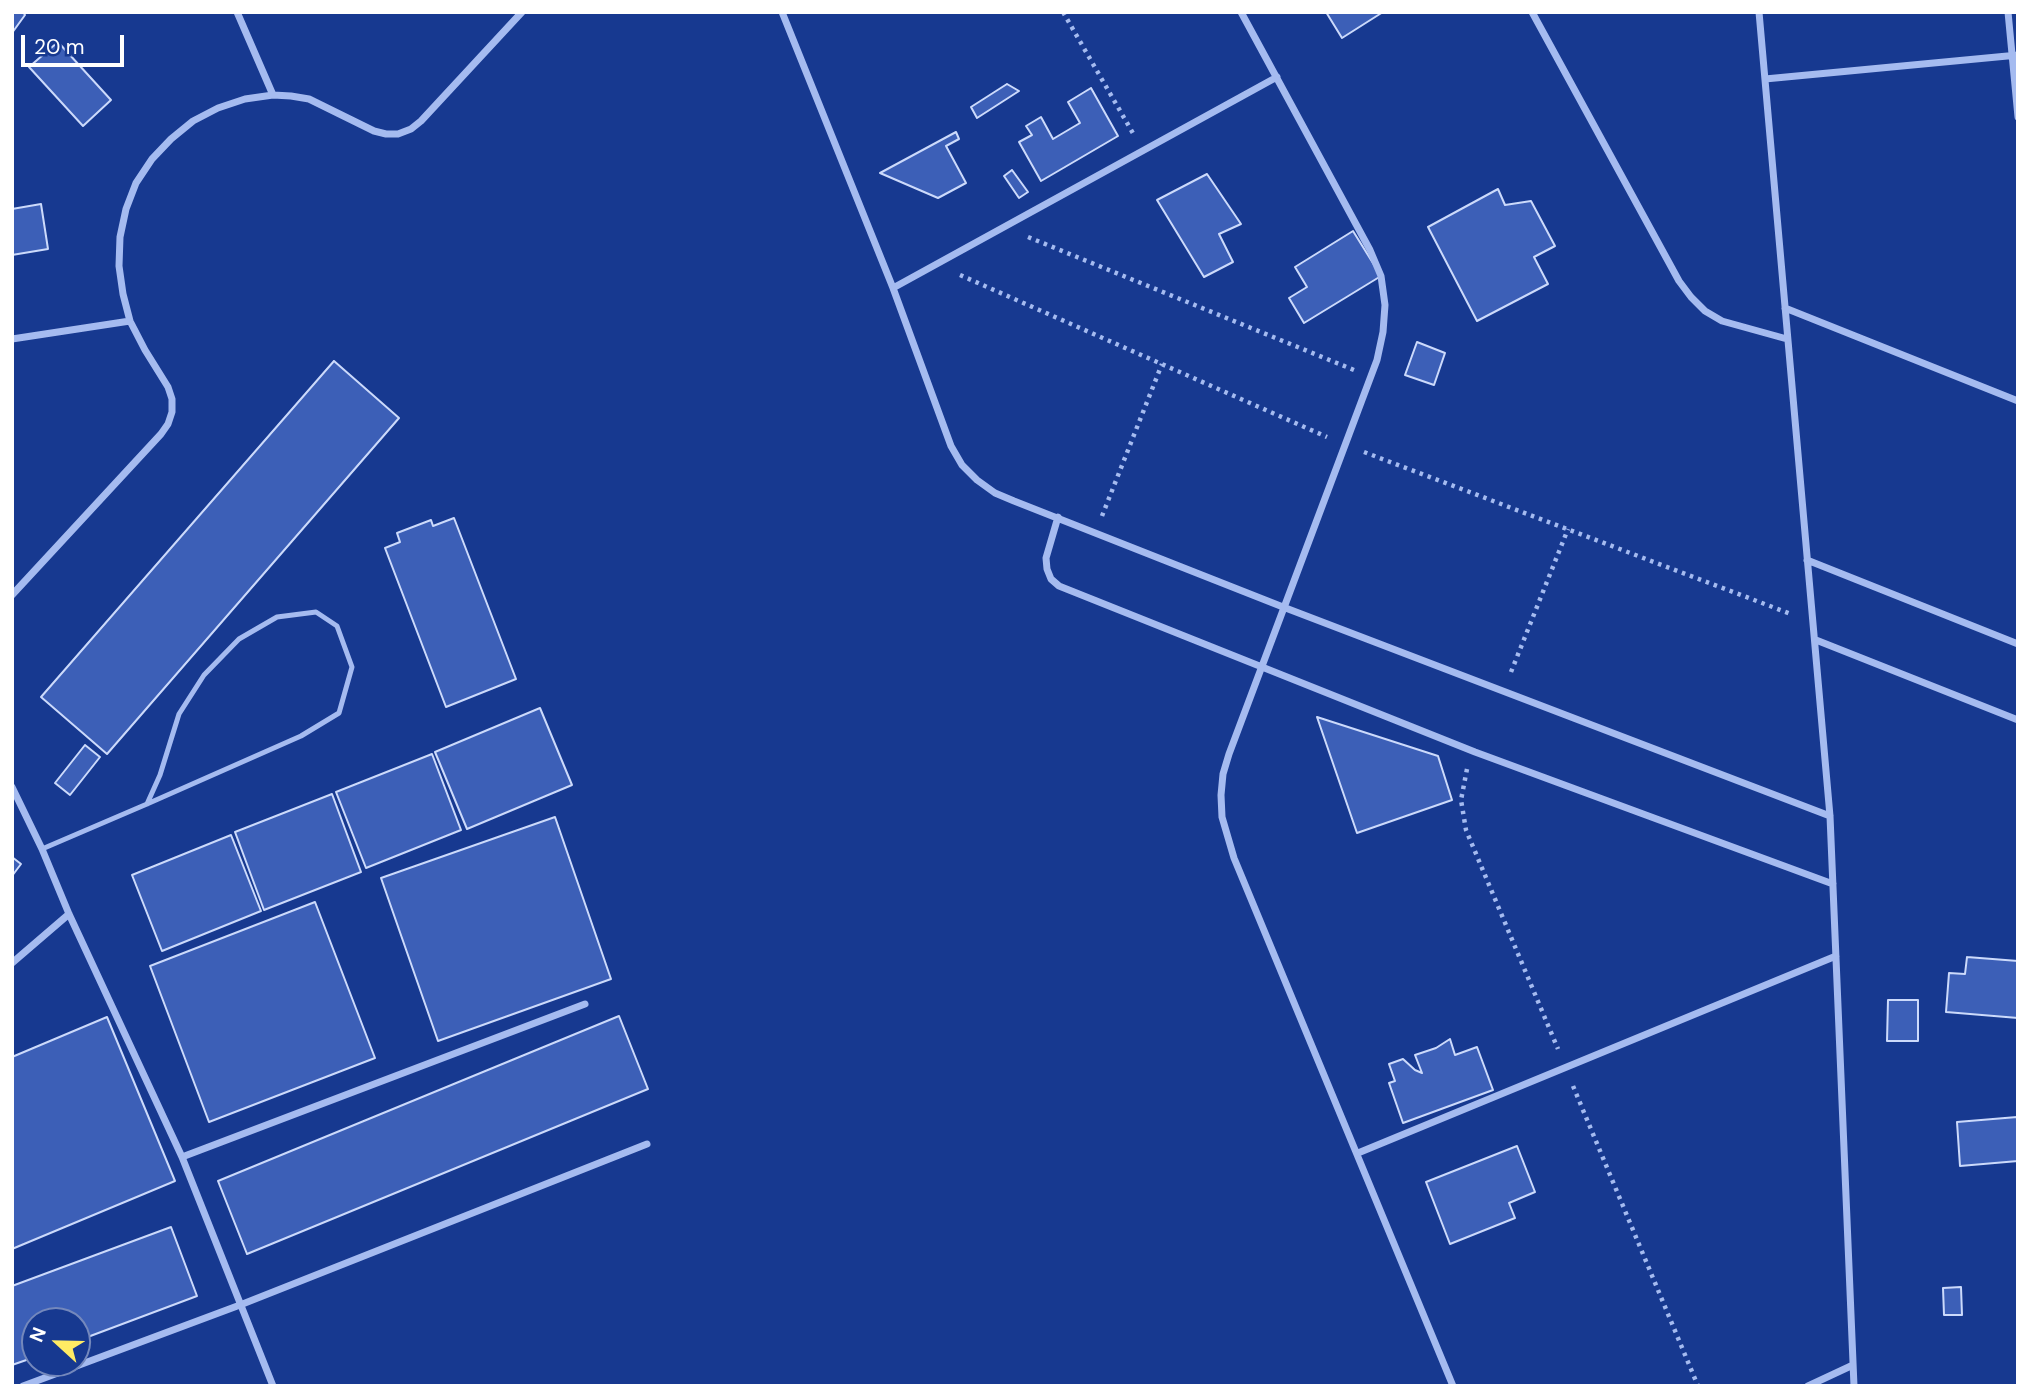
<!DOCTYPE html>
<style>
body{margin:0}
#map{position:relative;width:2030px;height:1398px;overflow:hidden;background:#173990;font-family:"DM Sans",sans-serif}
canvas{display:block}
.frame{position:absolute;inset:0;border:14px solid #fff;pointer-events:none}
.north{position:absolute;left:21px;top:1307px;width:70px;height:70px;box-sizing:border-box;background:#173990;border:2px solid #7488bc;border-radius:50%;rotate:292deg;font-size:19px;font-weight:700;line-height:28px;text-align:center;color:#fff}
.north::after{content:'';display:block;margin:auto;width:24px;height:32px;background:#ffeb64;clip-path:polygon(50% 0,100% 100%,50% 72%,0 100%)}
.scale{position:absolute;left:21px;top:35px;width:103px;height:32px;box-sizing:border-box;border:4px solid #fff;border-top:0;padding-left:9px;font-size:21px;line-height:24px;white-space:nowrap;color:#fff;-webkit-text-stroke:5px #173990;paint-order:stroke}
</style>
<div id="map">
<canvas width="2030" height="1398"></canvas>
<div class="frame"></div>
<div class="north">N</div>
<div class="scale">20 m</div>
</div>
<script>
const ctx = document.querySelector('canvas').getContext('2d');
ctx.lineJoin = 'round';
function paint(path, color) {
  ctx.fillStyle = color;
  ctx.fill(path, 'evenodd');
}
function poly(rows) {
  const path = new Path2D();
  for (const r of rows) {
    path.moveTo(r[0], r[1]);
    for (let i = 2; i < r.length; i += 2) path.lineTo(r[i], r[i + 1]);
  }
  return path;
}
function trace(path, color, width, dash) {
  ctx.strokeStyle = color;
  ctx.lineWidth = width;
  ctx.lineCap = dash ? 'butt' : 'round';
  ctx.setLineDash(dash || []);
  ctx.stroke(path);
}
const building = poly([
 [12,12,23,12,25,15,12,33,12,12],
 [1326,12,1383,12,1342,38,1326,12],
 [58,42,111,100,83,126,29,67,58,42],
 [1007,84,1019,91,977,118,971,107,1007,84],
 [1091,88,1118,136,1041,181,1019,142,1032,135,1026,126,1041,117,1053,139,1080,123,1068,102,1091,88],
 [956,132,959,139,946,146,966,183,938,198,880,173,956,132],
 [1012,170,1028,192,1019,198,1004,176,1012,170],
 [1207,174,1241,224,1219,234,1233,262,1204,277,1157,200,1207,174],
 [1498,189,1505,205,1531,201,1555,246,1534,257,1548,284,1477,321,1428,227,1498,189],
 [41,204,48,249,12,255,12,209,41,204],
 [1353,231,1381,276,1304,323,1289,298,1307,287,1295,267,1353,231],
 [1417,342,1445,353,1434,385,1405,375,1417,342],
 [334,361,399,418,107,754,41,697,334,361],
 [454,518,516,679,446,707,385,548,400,542,397,533,431,520,433,526,454,518],
 [540,708,572,785,467,829,435,752,540,708],
 [1317,717,1438,756,1452,800,1357,833,1317,717],
 [85,745,100,757,70,795,55,783,85,745],
 [432,754,461,830,366,868,336,792,432,754],
 [332,794,361,872,264,910,235,832,332,794],
 [555,817,611,979,438,1041,381,878,555,817],
 [231,835,261,911,162,951,132,875,231,835],
 [12,857,21,864,12,876,12,857],
 [315,902,375,1058,209,1122,150,966,315,902],
 [1967,957,2018,961,2018,1018,1946,1012,1949,973,1965,974,1967,957],
 [1888,1000,1918,1000,1918,1041,1887,1041,1888,1000],
 [619,1016,648,1089,247,1254,218,1181,619,1016],
 [107,1017,175,1181,12,1249,12,1057,107,1017],
 [1450,1039,1455,1055,1477,1047,1493,1090,1403,1123,1389,1083,1395,1081,1389,1064,1403,1059,1415,1070,1422,1073,1415,1055,1436,1048,1450,1039],
 [2017,1117,2018,1161,1960,1166,1957,1122,2017,1117],
 [1517,1146,1535,1192,1509,1203,1515,1218,1450,1244,1426,1182,1517,1146],
 [171,1227,197,1296,77,1341,77,1321,35,1321,35,1357,12,1365,12,1286,171,1227],
 [1961,1287,1962,1315,1944,1315,1943,1288,1961,1287]
]);
paint(building, '#3c5fb7');
trace(building, '#ccdafb', 2);
trace(poly([
 [1063,12,1134,135],
 [1028,237,1354,370],
 [960,275,1327,437],
 [1364,452,1791,614],
 [1102,516,1162,364],
 [1511,672,1568,529],
 [1467,769,1461,800,1466,830,1558,1049],
 [1573,1086,1698,1386]
]), '#a5bbf0', 4.5, [3.5, 5]);
trace(poly([
 [42,849,147,804,301,736,339,713,352,667,337,626,316,612,277,617,239,639,204,675,179,714,160,775,147,804]
]), '#a5bbf0', 5);
trace(poly([
 [237,12,273,95],
 [782,12,893,288,951,446,962,465,977,480,995,493,1014,501,1283,607,1830,816],
 [1241,12,1370,250,1381,276,1385,305,1383,332,1377,360,1229,754,1223,774,1221,795,1222,817,1234,858,1453,1386],
 [1532,12,1679,281,1691,297,1705,311,1722,321,1787,339],
 [1759,12,1830,816,1854,1386],
 [2008,12,2018,117],
 [1765,79,2018,55],
 [893,288,1277,77],
 [1785,308,2018,401],
 [12,339,130,321],
 [1058,517,1046,558,1047,569,1051,579,1059,586,1475,752,1833,884],
 [1807,560,2018,644],
 [12,595,161,434,168,424,172,412,172,399,168,387,145,350,130,321,123,294,119,266,120,237,126,209,136,183,152,159,171,139,193,121,218,108,245,99,273,95,291,96,309,99,374,131,386,134,398,134,411,129,421,121,522,12],
 [1816,640,2018,720],
 [12,787,42,849,69,914,182,1157,273,1386],
 [12,963,69,914],
 [1358,1153,1836,956],
 [182,1157,585,1004],
 [23,1386,240,1305,647,1144],
 [1808,1386,1853,1365]
]), '#a5bbf0', 7);
</script>
